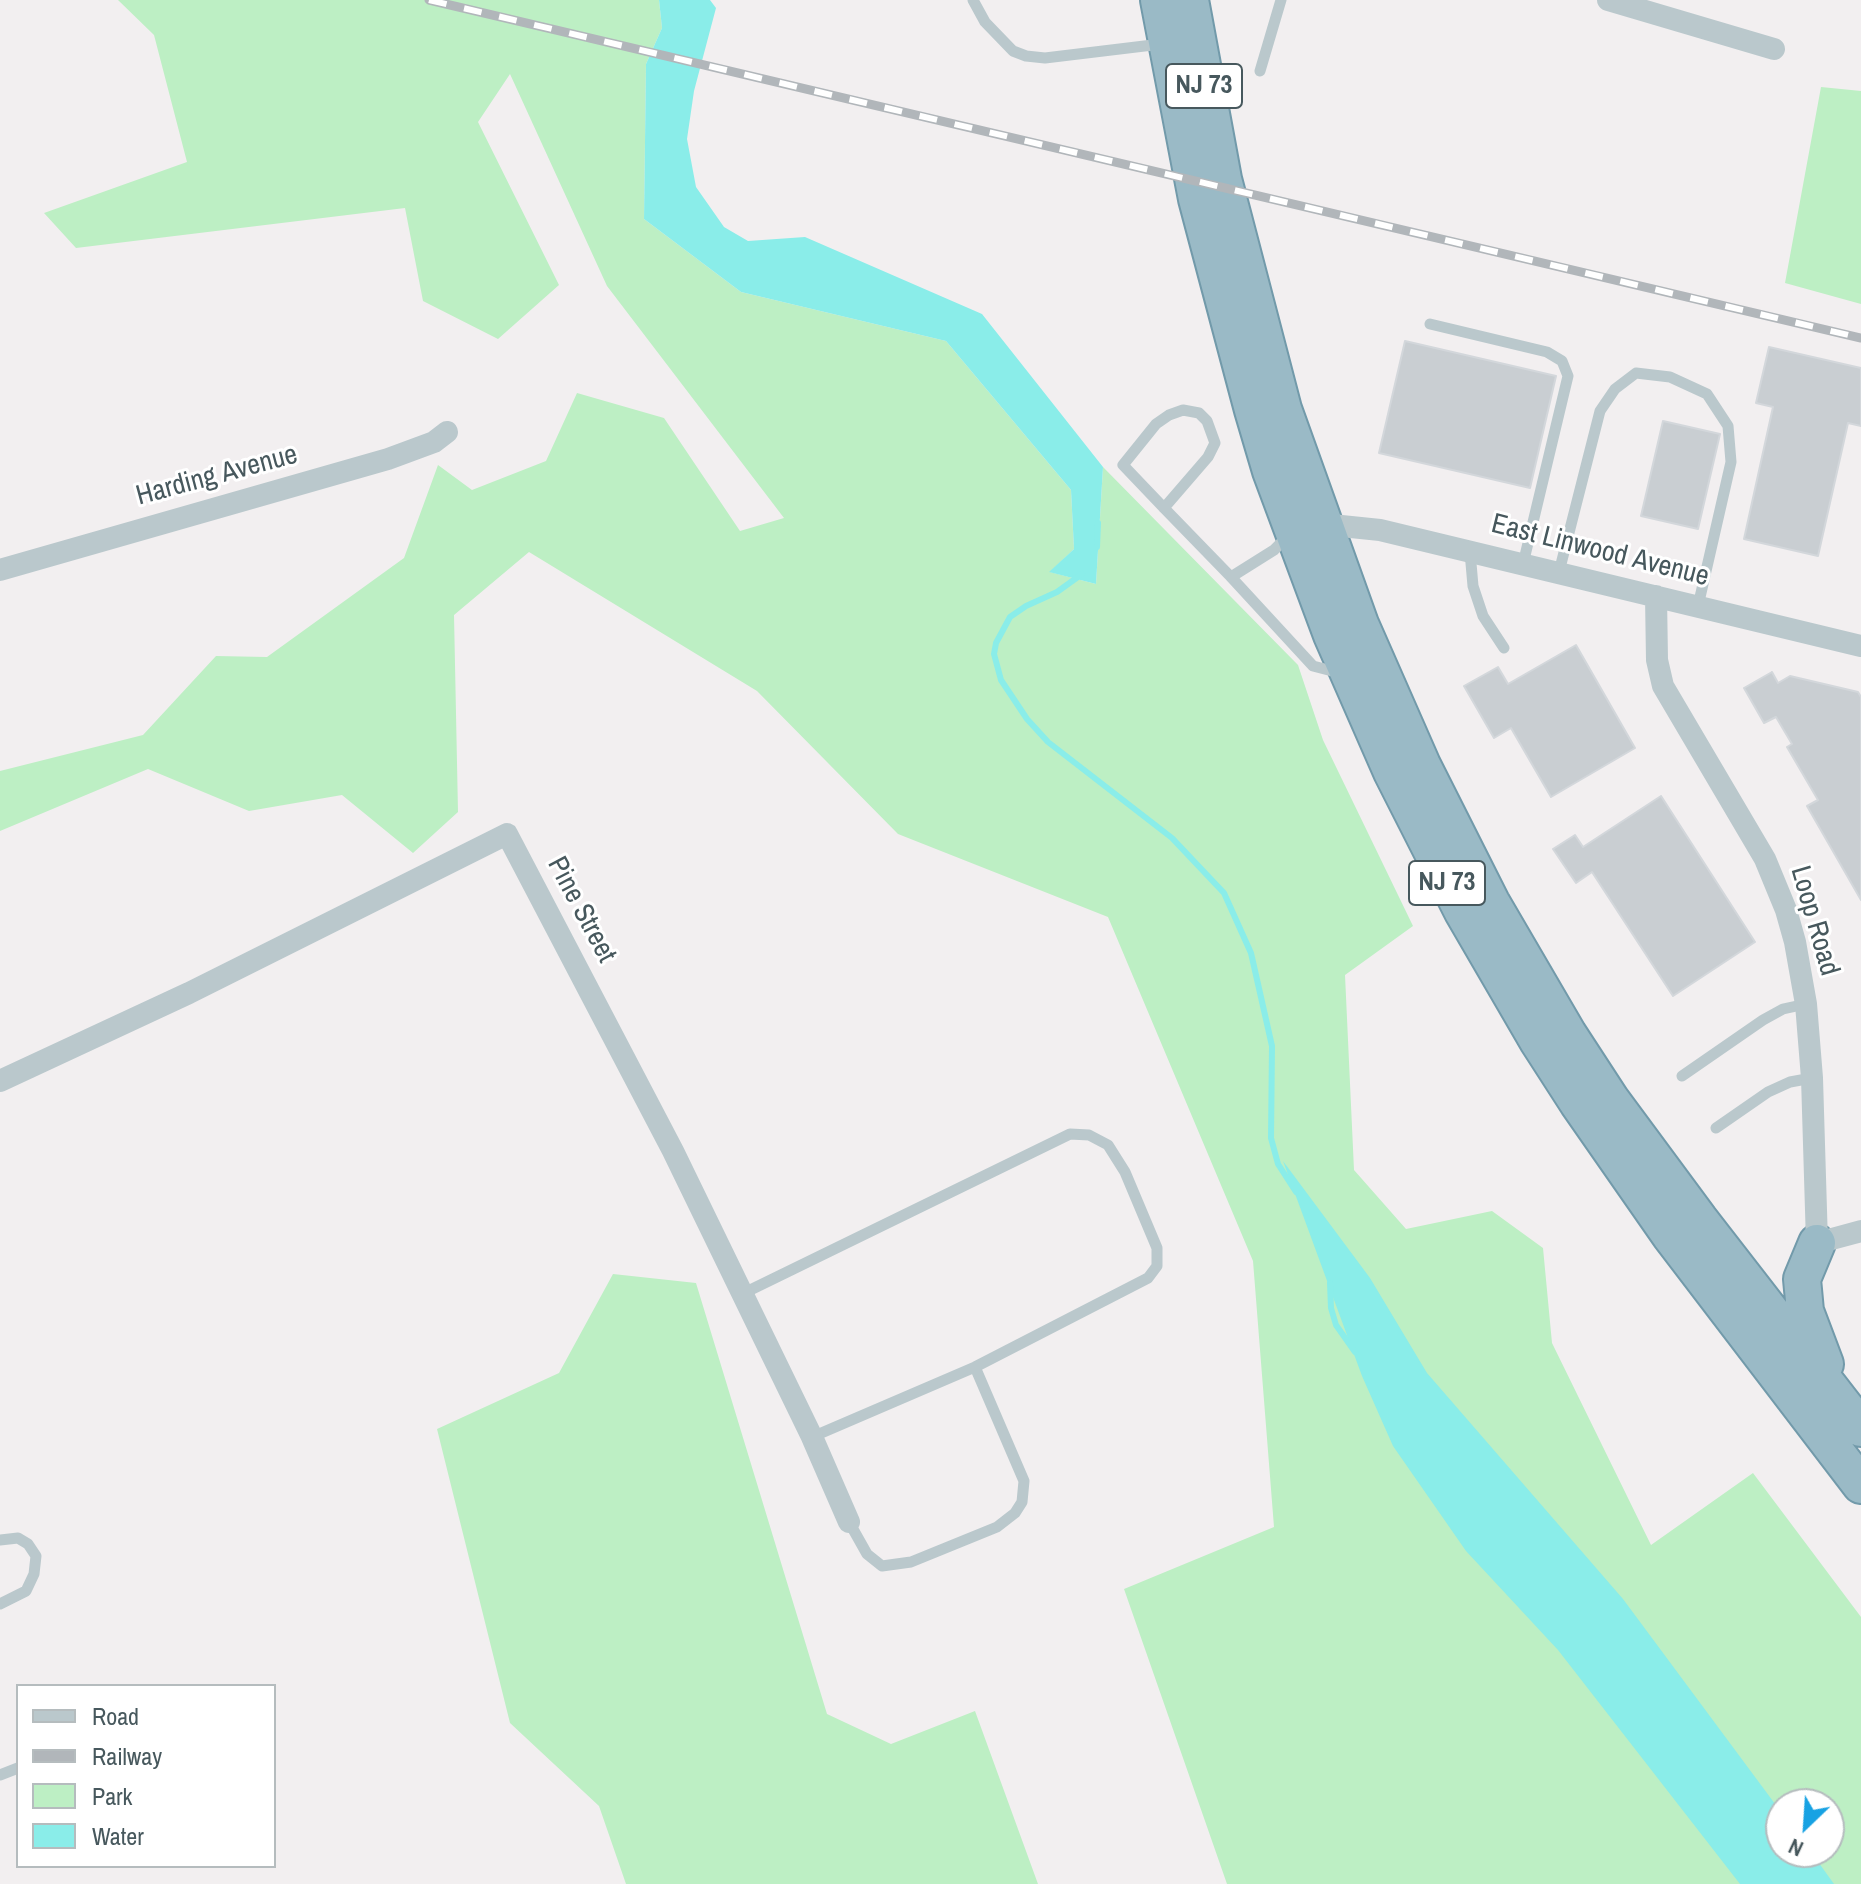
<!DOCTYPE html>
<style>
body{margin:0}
#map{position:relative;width:1861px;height:1884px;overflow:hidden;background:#f2eff0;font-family:"Archivo Narrow",sans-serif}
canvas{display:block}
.legend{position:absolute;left:16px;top:1684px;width:260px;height:184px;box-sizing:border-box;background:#fff;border:2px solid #b5bcbe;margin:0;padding:10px 14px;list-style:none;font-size:24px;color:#47585d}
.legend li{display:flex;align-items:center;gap:16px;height:40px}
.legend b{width:40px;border:2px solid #b5bcbe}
.north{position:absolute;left:1765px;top:1788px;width:80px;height:80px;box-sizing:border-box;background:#fff;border:2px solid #b5bcbe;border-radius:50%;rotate:205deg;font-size:22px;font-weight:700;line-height:32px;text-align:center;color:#47585d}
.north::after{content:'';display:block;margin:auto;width:28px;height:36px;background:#17a2e3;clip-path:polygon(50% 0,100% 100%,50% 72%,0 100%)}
</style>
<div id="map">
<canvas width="1861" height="1884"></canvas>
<ul class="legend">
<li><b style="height:10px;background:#bac8cc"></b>Road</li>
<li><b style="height:10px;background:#b1b6ba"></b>Railway</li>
<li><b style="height:22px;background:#bdefc4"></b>Park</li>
<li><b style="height:22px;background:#8aede9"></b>Water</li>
</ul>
<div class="north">N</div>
</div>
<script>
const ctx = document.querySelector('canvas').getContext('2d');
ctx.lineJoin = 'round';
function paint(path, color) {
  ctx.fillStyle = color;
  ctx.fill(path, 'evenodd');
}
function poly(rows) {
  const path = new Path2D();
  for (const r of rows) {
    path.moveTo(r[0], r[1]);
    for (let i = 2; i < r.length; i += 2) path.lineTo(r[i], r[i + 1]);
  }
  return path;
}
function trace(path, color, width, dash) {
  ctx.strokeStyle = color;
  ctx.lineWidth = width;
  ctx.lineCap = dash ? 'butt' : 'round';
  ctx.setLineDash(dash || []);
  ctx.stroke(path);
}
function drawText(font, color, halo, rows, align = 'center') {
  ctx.font = font + ' "Archivo Narrow",sans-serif';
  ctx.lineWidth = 6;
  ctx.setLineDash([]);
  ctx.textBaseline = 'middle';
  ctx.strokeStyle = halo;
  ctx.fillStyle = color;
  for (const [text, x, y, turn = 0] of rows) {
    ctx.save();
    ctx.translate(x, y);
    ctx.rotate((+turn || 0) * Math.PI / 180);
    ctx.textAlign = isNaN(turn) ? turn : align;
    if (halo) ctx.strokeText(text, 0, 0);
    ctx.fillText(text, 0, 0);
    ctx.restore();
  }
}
paint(poly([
 [118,0,659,0,662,28,646,64,644,219,741,292,946,341,1071,490,1074,549,1050,572,1096,584,1103,467,1298,665,1323,740,1413,926,1345,975,1354,1170,1406,1229,1492,1211,1543,1248,1552,1343,1651,1545,1753,1473,1861,1617,1861,1884,1227,1884,1124,1589,1274,1527,1253,1261,1108,917,898,834,757,691,529,552,454,615,458,812,413,853,342,795,249,811,148,769,0,831,0,771,143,735,216,656,267,657,404,558,438,465,472,490,546,461,577,393,664,418,740,531,784,518,607,286,510,74,478,122,559,285,498,339,423,301,405,208,76,248,44,213,187,162,154,35],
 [1781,1804,1829,1804,1829,1852,1781,1852],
 [1821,87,1861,91,1861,304,1785,283],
 [613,1274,696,1283,827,1714,891,1744,975,1711,1038,1884,626,1884,599,1806,510,1723,437,1429,559,1373]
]), '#bdefc4');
paint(poly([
 [659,0,710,0,716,8,694,91,687,139,696,187,724,227,748,241,805,237,982,314,1103,467,1096,584,1049,572,1074,549,1071,490,946,341,741,292,644,219,646,64,662,28],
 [1283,1161,1370,1278,1427,1373,1623,1599,1781,1812,1781,1852,1811,1852,1834,1884,1740,1884,1558,1650,1466,1551,1393,1446,1362,1376]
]), '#8aede9');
trace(poly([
 [1097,547,1098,523],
 [1082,574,1057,592,1026,606,1010,617,996,643,994,654,1001,680,1027,719,1048,742,1172,838,1224,893,1251,953,1272,1046,1271,1138,1278,1164,1296,1192],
 [1330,1283,1331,1308,1336,1325,1355,1352]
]), '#8aede9', 6);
const building = poly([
 [1405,341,1556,376,1530,488,1379,453,1405,341],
 [1769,347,1861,368,1861,426,1848,423,1818,556,1744,539,1773,407,1756,403,1769,347],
 [1663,421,1720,434,1698,529,1641,516,1663,421],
 [1576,645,1635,748,1551,797,1511,728,1494,738,1464,686,1498,667,1508,684,1576,645],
 [1772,672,1778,683,1790,676,1858,692,1861,697,1861,900,1807,806,1818,800,1787,747,1792,744,1776,717,1764,723,1744,688,1772,672],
 [1661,796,1755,942,1673,996,1592,872,1576,883,1553,849,1575,835,1583,847,1661,796]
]);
paint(building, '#c9ced2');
trace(building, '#d3d7db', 2);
const trunk = poly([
 [1159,0,1197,199,1253,410,1271,471,1332,635,1392,772,1463,912,1538,1041,1578,1103,1670,1235,1861,1485],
 [1190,0,1223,179,1283,409,1360,624,1422,765,1491,902,1568,1034,1611,1100,1699,1219,1861,1428],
 [1817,1243,1802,1279,1805,1311,1825,1364]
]);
trace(trunk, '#729aaa', 40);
trace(poly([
 [973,0,985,22,1013,51,1026,56,1045,58,1161,44],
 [1260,71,1281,0],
 [1430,324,1547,352,1562,361,1568,376,1523,564],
 [1164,508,1208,457,1215,443,1207,421,1199,413,1183,410,1169,415,1156,424,1123,465,1164,508,1231,577],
 [1288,536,1274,550,1231,577,1313,666,1340,673],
 [1470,552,1473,586,1483,616,1504,648],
 [1559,572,1600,411,1615,389,1636,373,1670,377,1707,394,1728,426,1731,462,1698,606],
 [1682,1076,1763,1020,1783,1009,1806,1004],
 [1716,1128,1768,1092,1790,1082,1812,1078],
 [742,1294,1070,1134,1089,1135,1108,1145,1125,1172,1157,1248,1157,1266,1148,1278,975,1367,812,1437],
 [849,1522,867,1554,882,1566,911,1562,997,1527,1015,1513,1022,1502,1024,1481,975,1367],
 [0,1540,18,1538,28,1544,36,1556,34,1574,26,1591,0,1604],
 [0,1775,18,1768]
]), '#bac8cc', 11);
trace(poly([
 [1608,0,1774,49],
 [1322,524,1380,530,1861,646],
 [0,570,388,459,434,442,447,432],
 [1656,596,1657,660,1663,686,1765,859,1786,910,1795,942,1806,1004,1812,1078,1817,1243,1861,1231],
 [0,1081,189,993,507,834,673,1151,812,1437,849,1522]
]), '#bac8cc', 22);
trace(trunk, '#9abac6', 36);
const rail = poly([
 [429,0,1861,338]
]);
trace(rail, '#b1b6ba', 9);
trace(rail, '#fff', 6, [18]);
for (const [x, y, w] of [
 [1204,86,76],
 [1447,883,76]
]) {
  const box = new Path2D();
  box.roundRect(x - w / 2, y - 22, w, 44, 6);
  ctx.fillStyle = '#fff';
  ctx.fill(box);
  trace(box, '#47585d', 2);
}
drawText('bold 26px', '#47585d', null, [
 ["NJ 73",1204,86],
 ["NJ 73",1447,883]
]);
drawText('28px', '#47585d', '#fff', [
 ["Harding Avenue",217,476,-15],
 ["East Linwood Avenue",1600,551,14],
 ["Pine Street",581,910,62],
 ["Loop Road",1814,921,74]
]);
</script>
